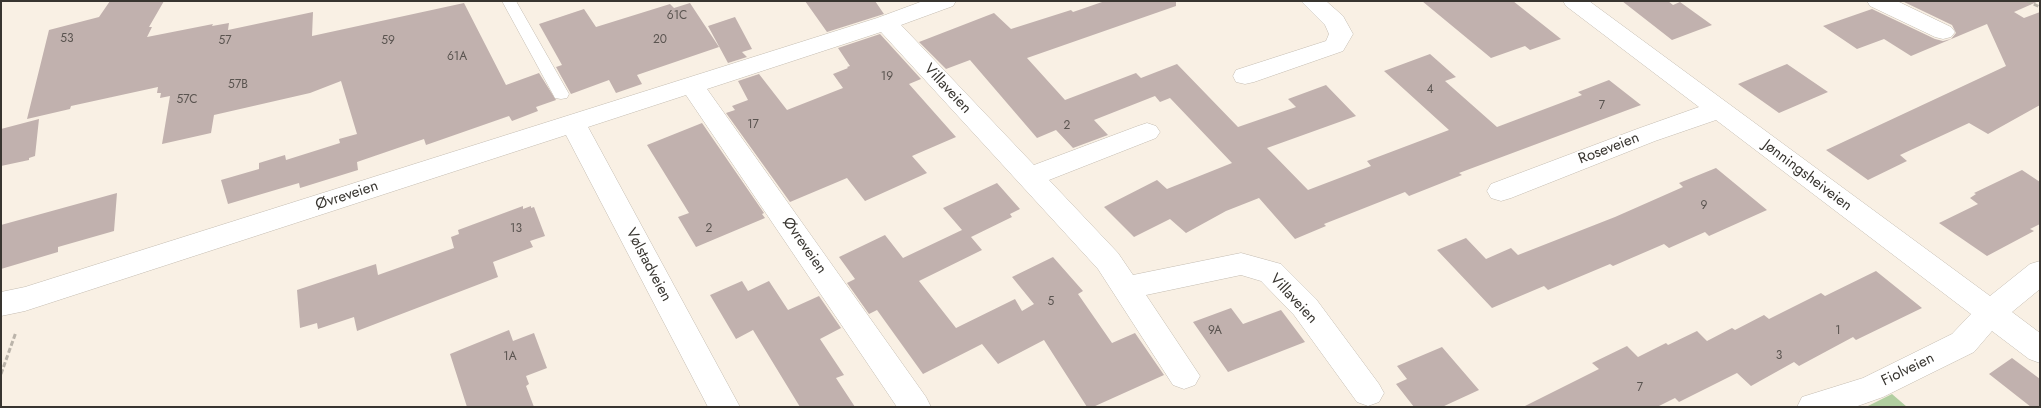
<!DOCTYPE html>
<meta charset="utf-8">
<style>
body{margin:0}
#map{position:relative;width:2041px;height:408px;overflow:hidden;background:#f9f0e4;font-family:Jost,sans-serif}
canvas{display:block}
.frame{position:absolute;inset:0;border:2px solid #383530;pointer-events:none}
</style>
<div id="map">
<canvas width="2041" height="408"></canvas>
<div class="frame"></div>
</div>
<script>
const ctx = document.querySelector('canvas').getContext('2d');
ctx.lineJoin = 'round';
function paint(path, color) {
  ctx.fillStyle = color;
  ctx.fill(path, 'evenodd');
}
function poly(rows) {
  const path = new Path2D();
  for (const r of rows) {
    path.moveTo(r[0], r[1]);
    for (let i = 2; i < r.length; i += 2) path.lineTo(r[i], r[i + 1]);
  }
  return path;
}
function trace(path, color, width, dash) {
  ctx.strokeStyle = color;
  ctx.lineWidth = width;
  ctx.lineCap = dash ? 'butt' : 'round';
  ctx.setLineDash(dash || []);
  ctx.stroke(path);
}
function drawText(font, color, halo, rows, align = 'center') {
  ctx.font = font + ' Jost,sans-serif';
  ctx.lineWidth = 4.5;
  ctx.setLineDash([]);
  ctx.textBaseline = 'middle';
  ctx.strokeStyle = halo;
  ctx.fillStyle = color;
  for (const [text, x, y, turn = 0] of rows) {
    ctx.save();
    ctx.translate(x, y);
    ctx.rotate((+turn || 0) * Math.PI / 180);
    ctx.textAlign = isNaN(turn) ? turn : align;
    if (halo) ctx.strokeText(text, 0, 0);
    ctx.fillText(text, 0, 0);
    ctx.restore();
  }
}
paint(poly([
 [1892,394,1907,407,1866,407]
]), '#b1cea0');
paint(poly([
 [110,1,164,1,149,27,152,27,147,37,213,24,212,26,229,23,228,30,313,12,312,36,464,3,506,85,539,73,556,100,536,107,538,111,512,121,509,116,426,145,424,139,357,162,358,170,300,188,299,183,228,204,221,180,259,169,259,163,285,155,286,160,340,143,339,139,357,134,341,81,310,93,214,115,211,133,162,144,170,96,160,98,161,93,157,93,158,87,71,106,70,109,27,119,49,30,99,17],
 [805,1,875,1,884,14,827,32],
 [1105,1,1176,1,1176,6,1027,58,1065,100,1136,73,1141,78,1177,64,1238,127,1296,107,1288,99,1326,85,1356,116,1267,148,1308,190,1371,166,1367,161,1449,130,1384,71,1430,54,1456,77,1445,81,1497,127,1582,95,1578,92,1609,80,1641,105,1459,173,1462,175,1409,196,1405,192,1324,224,1326,226,1295,239,1259,198,1226,211,1186,233,1170,219,1134,237,1104,207,1157,180,1167,189,1232,163,1170,98,1160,102,1155,96,1094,120,1108,135,1073,148,1056,130,1037,138,970,60,946,69,919,42,994,13,1011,29,1071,10,1073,12],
 [1422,1,1513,1,1561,39,1530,50,1525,46,1491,58],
 [1622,1,1668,1,1673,5,1680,2,1712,25,1672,40],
 [1902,1,2039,1,2014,12,2024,18,2040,12,2040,105,1988,134,1969,123,1900,155,1907,161,1868,180,1826,150,2006,66,1987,24,1911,56,1884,39,1857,49,1823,26,1872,9,1935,39,1943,41,1951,39,1956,33,1952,25],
 [690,3,719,47,637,75,642,84,616,93,609,80,571,94,556,67,562,65,539,24,584,9,596,27,670,4,674,8],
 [735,17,752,49,742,52,747,57,728,63,708,26],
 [880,34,921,79,909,84,956,137,912,156,927,173,865,201,847,178,790,202,726,113,735,110,732,106,748,100,738,81,759,74,787,110,843,88,833,74,848,68,847,67,850,66,838,48],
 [1787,64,1828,92,1779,113,1738,84],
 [39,119,35,156,29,158,29,160,1,166,1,129],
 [702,123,764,213,762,214,765,218,696,247,678,217,689,213,647,145],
 [1716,168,1767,210,1709,236,1705,232,1669,248,1664,244,1613,266,1610,264,1548,290,1544,286,1492,308,1437,250,1466,238,1486,259,1511,248,1518,255,1615,217,1683,187,1679,183],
 [2022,170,2040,182,2040,224,2030,229,2034,231,1987,256,1939,223,1978,204,1970,198,1976,194,1974,193],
 [997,183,1020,209,1010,214,1012,217,971,237,982,250,919,281,956,328,1015,299,1022,311,1034,304,1012,277,1053,257,1083,291,1078,294,1112,343,1135,333,1164,375,1093,407,1087,407,1044,340,998,364,982,344,923,374,877,310,869,314,847,283,855,279,839,257,885,235,903,258,962,230,943,208],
 [117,193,114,231,58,247,58,252,1,269,1,225],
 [523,206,523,209,531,206,531,208,534,207,545,236,530,241,533,247,493,262,498,277,357,331,354,317,318,329,317,323,300,328,297,290,376,264,378,275,454,248,451,237,459,234,458,230],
 [1876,271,1922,308,1856,340,1853,337,1799,366,1794,362,1751,386,1737,373,1679,402,1675,398,1657,407,1523,407,1599,369,1592,363,1627,346,1638,357,1666,343,1668,345,1697,331,1707,341,1732,328,1735,330,1764,315,1769,319,1821,293,1825,296],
 [742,281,748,291,769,281,788,310,819,296,841,328,820,339,844,375,836,378,855,407,800,407,753,330,736,339,710,295],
 [1231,308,1243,324,1281,310,1305,342,1228,372,1193,322],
 [509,330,513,341,534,333,547,368,526,376,529,384,526,386,534,407,467,407,450,354],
 [1442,347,1479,390,1442,407,1414,407,1396,384,1407,379,1397,366],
 [2012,358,2040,379,2040,407,2031,407,1989,374]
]), '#c1b1ae');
const lane = poly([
 [502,1,516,1,569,94,567,98,561,99,555,98,502,1]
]);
const street = poly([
 [923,1,956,1,953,6,901,25,1034,165,1138,126,1147,123,1156,126,1160,132,1156,138,1049,180,1118,253,1133,275,1241,253,1281,264,1316,299,1379,384,1384,393,1379,402,1368,406,1357,402,1294,315,1261,281,1241,275,1146,295,1200,376,1195,385,1184,389,1173,385,1098,269,881,32,707,89,926,397,931,407,897,407,686,95,588,127,740,407,708,407,566,135,25,311,1,316,1,292,25,287,877,18,923,1],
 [1301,1,1326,1,1343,16,1353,34,1343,51,1254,82,1245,84,1236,82,1233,76,1236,70,1326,41,1329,34,1325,25,1301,1],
 [1563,1,1589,1,1990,296,2030,264,2040,261,2040,289,2012,312,2040,333,2040,363,2029,359,1992,331,1974,352,1883,397,1855,407,1797,407,1802,397,1863,378,1952,334,1971,314,1716,120,1655,141,1511,198,1501,201,1491,198,1487,191,1491,184,1637,129,1699,107,1566,6,1563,1],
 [1867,1,1897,1,1951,27,1955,32,1951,37,1943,39,1935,37,1870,6,1867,1]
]);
trace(lane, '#c4bcb1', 1);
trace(street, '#c4bcb1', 1);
trace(poly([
 [2027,1,2040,7],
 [1,374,16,332]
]), '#bbb4aa', 3, [5, 2.5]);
paint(lane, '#fff');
paint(street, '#fff');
drawText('12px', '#5a5450', null, [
 ["61C",677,16],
 ["53",67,39],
 ["20",660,40],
 ["57",225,41],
 ["59",388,41],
 ["61A",457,57],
 ["19",887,77],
 ["57B",238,85],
 ["4",1430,90],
 ["57C",187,100],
 ["7",1602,106],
 ["17",753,125],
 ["2",1067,126],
 ["9",1704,206],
 ["13",516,229],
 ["2",709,229],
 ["5",1051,302],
 ["9A",1215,331],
 ["1",1838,331],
 ["3",1779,356],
 ["1A",510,357],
 ["7",1640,388]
]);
drawText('15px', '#383530', '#fff', [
 ["Villaveien",947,89,47],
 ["Roseveien",1609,149,-21],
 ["Jønningsheiveien",1807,176,37],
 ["Øvreveien",347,196,-18],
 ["Øvreveien",804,246,55],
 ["Vølstadveien",648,265,62],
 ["Villaveien",1293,299,47],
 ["Fiolveien",1908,370,-26]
]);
</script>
